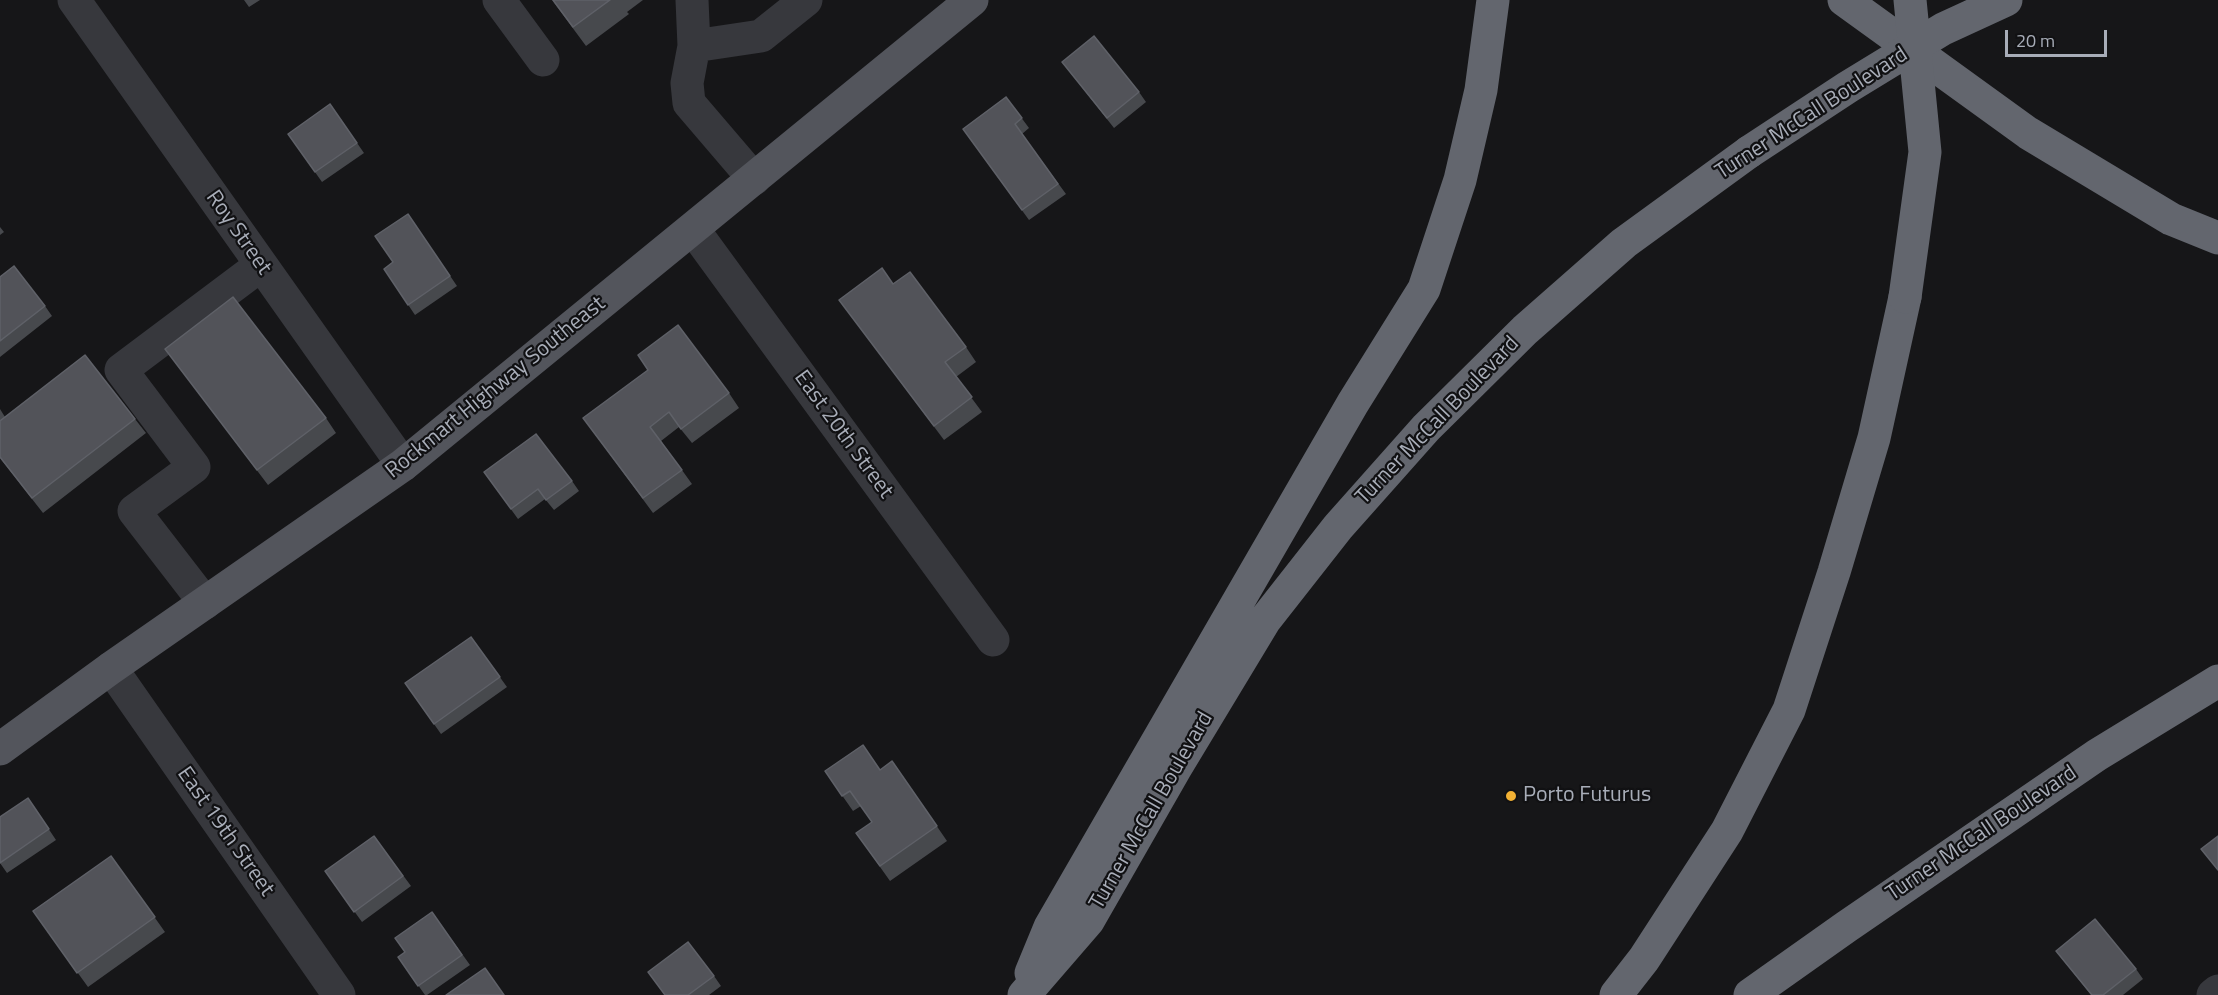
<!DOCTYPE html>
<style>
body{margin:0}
#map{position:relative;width:2218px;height:995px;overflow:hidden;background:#161618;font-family:"Titillium Web",sans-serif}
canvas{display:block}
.scale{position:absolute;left:2005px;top:30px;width:102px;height:27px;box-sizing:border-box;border:3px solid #a8adb8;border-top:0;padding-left:8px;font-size:18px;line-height:21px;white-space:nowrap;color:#a8adb8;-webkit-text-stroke:4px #111113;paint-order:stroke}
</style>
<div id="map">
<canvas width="2218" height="995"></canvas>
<div class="scale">20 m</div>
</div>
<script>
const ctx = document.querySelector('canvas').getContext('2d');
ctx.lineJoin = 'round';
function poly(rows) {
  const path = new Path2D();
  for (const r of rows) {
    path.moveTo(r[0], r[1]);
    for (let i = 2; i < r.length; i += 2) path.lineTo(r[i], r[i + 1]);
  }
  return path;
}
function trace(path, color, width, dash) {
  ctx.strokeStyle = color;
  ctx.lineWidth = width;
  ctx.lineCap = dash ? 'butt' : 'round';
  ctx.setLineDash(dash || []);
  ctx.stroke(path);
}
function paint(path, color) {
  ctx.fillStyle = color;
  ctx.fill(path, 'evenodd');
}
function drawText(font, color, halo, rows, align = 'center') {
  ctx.font = font + ' "Titillium Web",sans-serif';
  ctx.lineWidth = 4.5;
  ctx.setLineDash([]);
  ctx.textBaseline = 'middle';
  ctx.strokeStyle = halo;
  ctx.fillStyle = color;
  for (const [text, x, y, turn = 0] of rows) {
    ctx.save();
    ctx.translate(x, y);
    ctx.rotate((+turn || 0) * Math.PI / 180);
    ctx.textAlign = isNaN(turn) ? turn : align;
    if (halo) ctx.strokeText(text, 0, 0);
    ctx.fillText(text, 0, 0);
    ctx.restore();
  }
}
trace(poly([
 [74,0,403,465],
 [499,0,543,60],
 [692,0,694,46],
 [754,179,689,103,687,83,694,46,761,36,806,0],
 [693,229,993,640],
 [205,603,134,511,194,467,121,370,261,265],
 [111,668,339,995],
 [2213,995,2218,991]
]), '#37383d', 33);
trace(poly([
 [0,749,111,668,403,465,972,0]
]), '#53555c', 33);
trace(poly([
 [1844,0,2028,133,2171,219,2218,238],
 [1031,973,1050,927,1353,403,1424,289,1460,180,1481,90,1493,0],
 [1024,995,1088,921,1175,769,1265,620,1338,527,1426,428,1525,330,1624,243,1749,152],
 [1616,995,1644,959,1727,831,1789,710,1834,572,1874,438,1905,297],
 [1750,995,1846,927,2097,755,2218,681]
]), '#63666e', 33);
trace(poly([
 [1749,152,1848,87,1943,29,2006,0],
 [1905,297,1925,152,1910,0]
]), '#63666e', 33);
paint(poly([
 [244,0,260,0,249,7],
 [552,0,643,0,627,12,629,14,586,46],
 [1062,62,1139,92,1146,102,1114,128],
 [1006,97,1029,128,1022,134,1066,194,1029,220,963,129],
 [330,104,364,153,322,182,288,134],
 [408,214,457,286,415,315,384,269,393,262],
 [0,227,4,232,0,235],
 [0,277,45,306,52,316,0,357],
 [839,300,966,347,976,362,956,377,982,412,944,440],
 [165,349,326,418,336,433,268,485],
 [729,393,739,408,692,443,679,427,661,441,692,484,653,513,583,418],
 [0,409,5,417,135,419,146,433,43,513,0,458],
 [484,472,572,481,579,491,554,510,545,499,518,519],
 [471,637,507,687,441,734,405,683],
 [892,761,947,841,890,881,856,833,872,822,861,806,853,811,825,771,880,770],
 [28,798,56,840,7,873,0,863],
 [374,836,411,886,362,922,325,871],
 [111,856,165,932,88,987,33,911],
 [432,912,470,965,427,995,425,995,398,957,405,952],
 [2056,951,2136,969,2143,979,2123,995,2091,995],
 [714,976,721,986,709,995,665,995]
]), '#47494d');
const building = poly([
 [553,0,610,0,573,27,553,0],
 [1094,36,1139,92,1107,118,1062,62,1094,36],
 [1006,97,1022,118,1015,124,1058,184,1022,210,963,129,1006,97],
 [330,104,357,143,315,172,288,134,330,104],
 [408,214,450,276,408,305,384,269,393,262,375,236,408,214],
 [14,266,45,306,0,341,0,277,14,266],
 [882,268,893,284,910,272,966,347,945,362,972,397,934,426,839,300,882,268],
 [233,297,326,418,257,470,165,349,233,297],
 [678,325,729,393,681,429,669,412,650,427,682,470,643,498,583,418,648,370,638,355,678,325],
 [85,355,135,419,32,498,0,457,0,421,85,355],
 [536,434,572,481,546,500,538,489,511,509,484,472,536,434],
 [471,637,500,677,434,724,405,683,471,637],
 [863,745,880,770,892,761,937,826,880,866,856,833,872,822,850,791,842,796,825,771,863,745],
 [28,798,49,829,0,863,0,817,28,798],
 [374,836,403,876,354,912,325,871,374,836],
 [2218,836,2218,870,2201,849,2218,836],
 [111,856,155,917,77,973,33,911,111,856],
 [432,912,462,955,418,986,398,957,405,952,395,938,432,912],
 [2095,919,2136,969,2103,995,2092,995,2056,951,2095,919],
 [688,942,714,976,688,995,665,995,648,972,688,942],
 [485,968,504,995,446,995,485,968]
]);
paint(building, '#525359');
trace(building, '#5f6168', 1.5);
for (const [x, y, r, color] of [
 [1511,796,6,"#f2b134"]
]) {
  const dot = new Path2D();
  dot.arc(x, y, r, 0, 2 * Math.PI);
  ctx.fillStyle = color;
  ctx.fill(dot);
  trace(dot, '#111113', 2);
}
drawText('22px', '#a8adb8', '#111113', [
 ["Turner McCall Boulevard",1812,114,-33],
 ["Roy Street",238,233,55],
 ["Rockmart Highway Southeast",496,388,-39],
 ["Turner McCall Boulevard",1438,421,-46],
 ["East 20th Street",843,435,54],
 ["Turner McCall Boulevard",1152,811,-60],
 ["East 19th Street",225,832,55],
 ["Turner McCall Boulevard",1982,834,-34]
]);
drawText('22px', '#a8adb8', '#111113', [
 ["Porto Futurus",1523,796]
], 'left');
</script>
